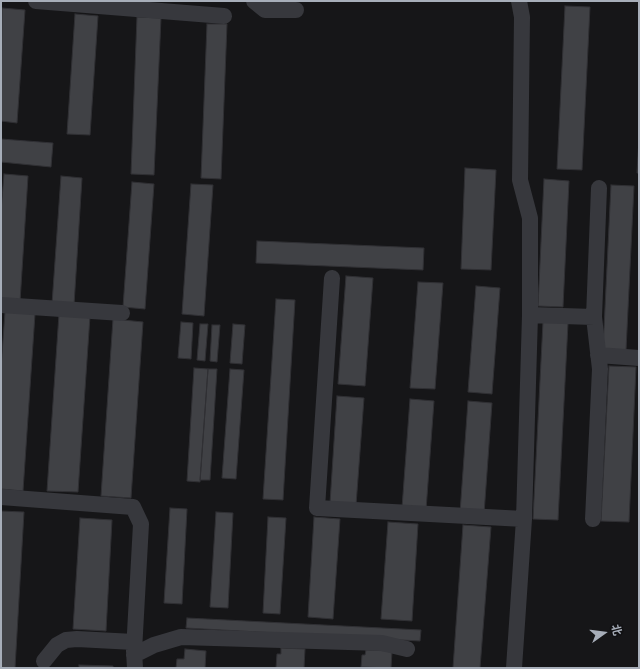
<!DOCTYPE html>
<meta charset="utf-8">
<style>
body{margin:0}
#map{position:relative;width:640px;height:669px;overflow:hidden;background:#161618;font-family:Rubik,"Noto Sans SC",sans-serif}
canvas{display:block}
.frame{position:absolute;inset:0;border:2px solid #a7aeb9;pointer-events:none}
.north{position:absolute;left:584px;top:613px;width:40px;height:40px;-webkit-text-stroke:3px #111113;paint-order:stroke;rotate:76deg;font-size:11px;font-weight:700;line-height:16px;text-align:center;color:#a7aeb9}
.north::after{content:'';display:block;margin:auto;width:14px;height:18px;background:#a7aeb9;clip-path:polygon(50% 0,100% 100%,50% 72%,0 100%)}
</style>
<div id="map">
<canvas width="640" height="669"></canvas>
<div class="frame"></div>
<div class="north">北</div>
</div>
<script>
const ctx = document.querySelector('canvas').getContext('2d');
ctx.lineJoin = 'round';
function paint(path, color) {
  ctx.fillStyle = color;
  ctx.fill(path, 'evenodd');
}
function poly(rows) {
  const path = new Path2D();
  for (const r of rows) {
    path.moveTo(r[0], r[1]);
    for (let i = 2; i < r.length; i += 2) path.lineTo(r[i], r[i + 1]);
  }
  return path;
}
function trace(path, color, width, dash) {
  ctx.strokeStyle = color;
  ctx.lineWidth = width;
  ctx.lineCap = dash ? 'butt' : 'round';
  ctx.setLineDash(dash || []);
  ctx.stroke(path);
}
const building = poly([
 [565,6,590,7,582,170,557,169,565,6],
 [2,8,25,10,17,123,1,121,2,8],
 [75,14,98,16,90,135,67,134,75,14],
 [137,17,161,18,154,175,131,174,137,17],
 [207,24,227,24,221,179,201,178,207,24],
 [1,139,53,143,51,167,1,162,1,139],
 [639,139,639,173,637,173,639,139],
 [465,168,496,170,491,270,461,269,465,168],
 [4,174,28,176,20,302,1,300,1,211,4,174],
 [61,176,82,178,74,305,52,304,61,176],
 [544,179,569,181,563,307,538,306,544,179],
 [132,182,154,184,145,309,123,307,132,182],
 [191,184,213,185,204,316,182,314,191,184],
 [611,185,634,186,626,350,603,349,611,185],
 [257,241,424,248,423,270,256,263,257,241],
 [346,276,373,278,365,386,338,384,346,276],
 [418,282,443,283,435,389,410,388,418,282],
 [476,286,500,288,492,394,468,392,476,286],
 [276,299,295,300,283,500,263,499,276,299],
 [5,312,35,314,23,491,1,489,1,368,5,312],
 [59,314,90,316,78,492,47,491,59,314],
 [113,319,143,322,131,498,101,496,113,319],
 [181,322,193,323,191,359,178,358,181,322],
 [543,322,568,323,558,520,533,519,543,322],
 [200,324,208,324,205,361,197,360,200,324],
 [233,324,245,325,242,364,230,363,233,324],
 [212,325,220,325,217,362,210,361,212,325],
 [609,366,636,367,629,522,601,521,609,366],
 [194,368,208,369,200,482,187,481,194,368],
 [208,369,217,369,210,480,200,480,208,369],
 [230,369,244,370,236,479,222,478,230,369],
 [337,396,364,398,356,505,330,503,337,396],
 [410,399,434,401,426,510,402,508,410,399],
 [468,401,492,403,484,514,460,513,468,401],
 [170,508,187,509,182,604,164,603,170,508],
 [1,511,24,512,15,668,1,668,1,511],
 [216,512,233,513,228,608,210,607,216,512],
 [268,517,286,518,280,614,263,613,268,517],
 [314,517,340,519,333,619,308,617,314,517],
 [80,518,112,520,106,631,73,629,80,518],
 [388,522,418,524,412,621,381,619,388,522],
 [463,525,491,527,480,668,453,668,463,525],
 [187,618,421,630,420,641,186,628,187,618],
 [281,648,305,649,304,668,276,668,277,654,281,654,281,648],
 [185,649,206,651,205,668,176,668,177,659,184,659,185,649],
 [366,650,392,651,391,668,361,667,362,655,365,655,366,650],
 [79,665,113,666,113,668,79,668,79,665]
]);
paint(building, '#404145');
trace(building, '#303034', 1);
trace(poly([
 [36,1,224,16],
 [254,1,265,10,296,10],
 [332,278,317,508,524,519],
 [1,305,122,313],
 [530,315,594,317],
 [598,355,639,358],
 [1,497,133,507,141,524,134,651,135,668],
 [593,519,600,369,594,317,599,188],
 [134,655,154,645,181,637,382,643,407,649],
 [44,661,57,645,66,640,77,639,134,642],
 [514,668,524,519,530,315,530,218,520,180,522,17,519,1]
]), '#37383d', 16);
</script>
